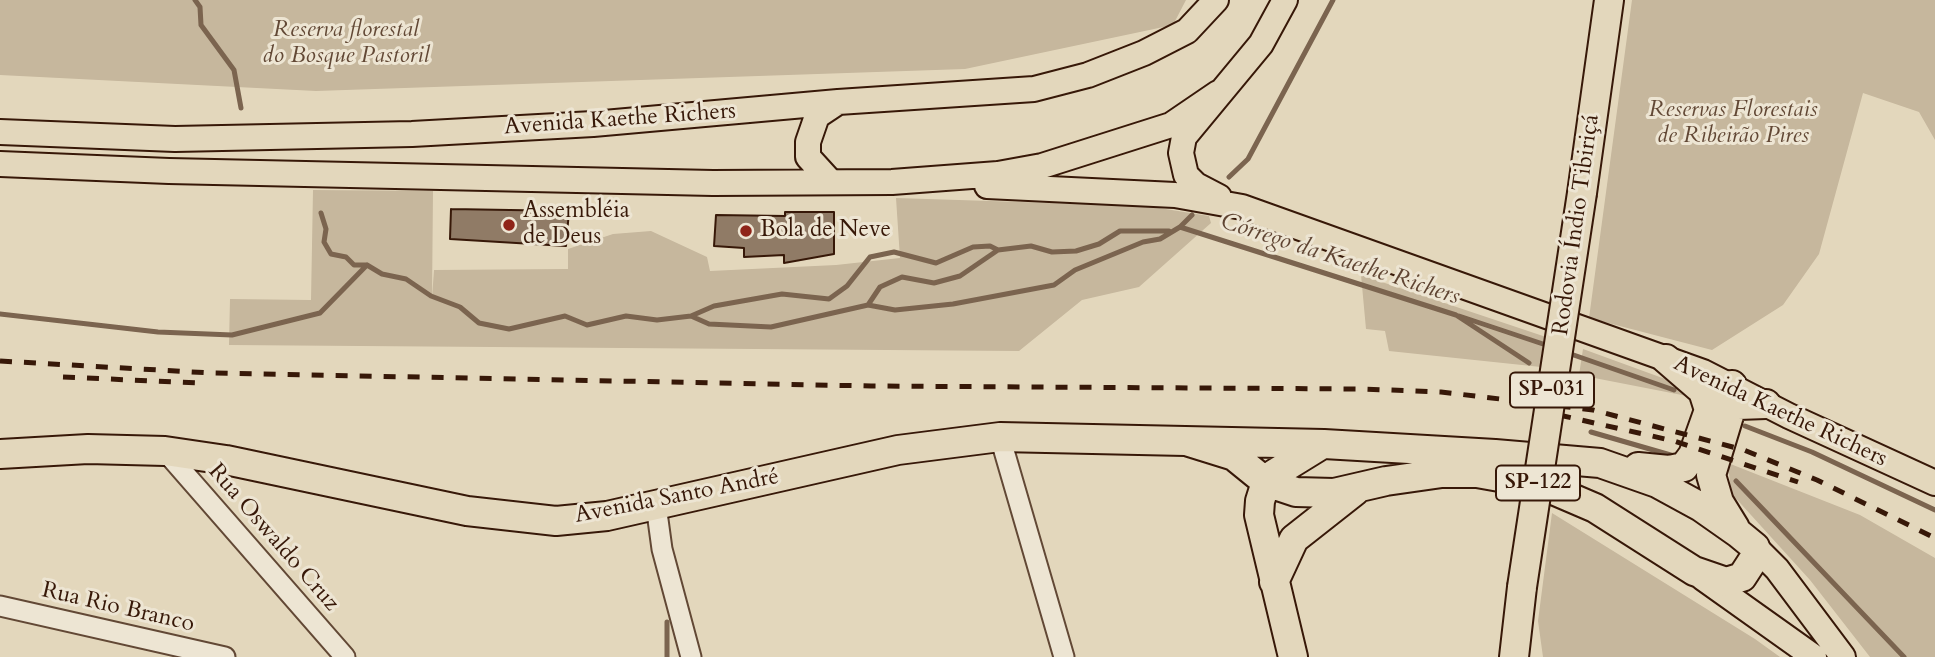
<!DOCTYPE html>
<meta charset="utf-8">
<style>
body{margin:0}
canvas{display:block;background:#e3d7bc}
</style>
<canvas width="1935" height="657"></canvas>
<script>
const ctx = document.querySelector('canvas').getContext('2d');
ctx.lineJoin = 'round';
function paint(path, color) {
  ctx.fillStyle = color;
  ctx.fill(path, 'evenodd');
}
function poly(rows) {
  const path = new Path2D();
  for (const r of rows) {
    path.moveTo(r[0], r[1]);
    for (let i = 2; i < r.length; i += 2) path.lineTo(r[i], r[i + 1]);
  }
  return path;
}
function trace(path, color, width, dash) {
  ctx.strokeStyle = color;
  ctx.lineWidth = width;
  ctx.lineCap = dash ? 'butt' : 'round';
  ctx.setLineDash(dash || []);
  ctx.stroke(path);
}
function drawText(font, color, halo, rows, align = 'center') {
  ctx.font = font + ' Cardo,serif';
  ctx.lineWidth = 6;
  ctx.setLineDash([]);
  ctx.textBaseline = 'middle';
  ctx.strokeStyle = halo;
  ctx.fillStyle = color;
  for (const [text, x, y, turn = 0] of rows) {
    ctx.save();
    ctx.translate(x, y);
    ctx.rotate((+turn || 0) * Math.PI / 180);
    ctx.textAlign = isNaN(turn) ? turn : align;
    if (halo) ctx.strokeText(text, 0, 0);
    ctx.fillText(text, 0, 0);
    ctx.restore();
  }
}
paint(poly([
 [0,0,1186,0,1173,25,965,69,316,91,0,75],
 [1632,0,1935,0,1935,140,1919,112,1863,93,1819,254,1783,305,1712,350,1589,318],
 [313,190,433,191,432,298,434,270,568,269,568,249,613,234,651,231,707,257,710,271,836,265,900,258,896,198,1147,206,1209,216,1211,223,1139,287,1082,300,1019,351,229,345,230,299,311,300],
 [1361,275,1546,337,1541,367,1389,351,1385,331,1366,329],
 [1583,349,1668,380,1683,388,1687,396,1579,375],
 [1728,463,1860,515,1935,558,1935,657,1870,657,1810,580,1731,493],
 [1552,513,1755,639,1780,657,1543,657,1538,621]
]), '#c6b79d');
trace(poly([
 [195,0,200,7,201,25,234,70,241,108],
 [1229,177,1248,159,1333,0],
 [321,213,326,229,324,242,331,254,346,257,354,265,367,265,382,274,406,279,431,296,460,307,479,323,509,329,565,316,587,325,626,316,657,320,691,316,709,324,771,327,868,305,895,310,953,304,1054,285,1075,270,1143,242,1160,239,1180,227,1456,315,1529,363],
 [1180,227,1192,215],
 [868,305,880,287,902,277,934,283,960,276,998,250,1031,246,1052,252,1076,251,1099,244,1120,231,1169,231],
 [0,314,158,332,232,335,320,313,367,265],
 [691,316,714,306,782,294,829,299,847,286,870,257,894,252,936,263,973,247,990,246,998,250],
 [1459,316,1549,346],
 [1565,352,1674,390],
 [1745,426,1812,452,1935,510],
 [1591,432,1674,456],
 [1736,481,1904,657],
 [667,622,667,657]
]), '#7b644f', 5);
const building = poly([
 [451,209,569,211,566,246,450,239,451,209],
 [785,212,834,212,834,254,784,263,784,255,744,257,744,248,714,246,716,215,785,216,785,212]
]);
paint(building, '#907b66');
trace(building, '#371808', 2);
const minor = poly([
 [1000,437,1064,657],
 [165,451,345,657],
 [656,505,662,549,691,657],
 [0,606,225,657]
]);
const major = poly([
 [0,132,175,139,412,134,593,124,838,102,1034,89,1088,75,1144,53,1187,31,1216,0],
 [0,164,169,171,713,183,892,182,998,174,1042,166,1171,125,1218,93],
 [829,180,808,157,808,142,817,116,838,102],
 [987,186,1175,195,1242,207,1703,372,1789,416,1935,483],
 [1219,197,1196,185,1186,175,1181,153,1184,137,1261,44,1285,0],
 [1755,547,1777,569,1843,657],
 [1703,578,1814,657]
]);
const highway = poly([
 [1582,193,1609,0],
 [1666,359,1703,391,1709,410],
 [1732,385,1731,409,1711,475,1719,502,1735,528],
 [1731,409,1738,405,1766,404],
 [0,454,88,449,165,451,226,460,467,511,556,521,607,516,898,450,1000,437,1324,444,1495,454,1600,463,1657,483,1701,507,1738,533,1755,547,1755,557,1742,577,1726,582,1694,571,1595,508,1539,484,1477,473,1442,473,1386,481,1334,493,1296,492,1266,482,1234,456,1189,442],
 [1638,467,1669,470,1684,467,1693,455,1709,410,1732,385],
 [1274,582,1294,539,1355,491],
 [1293,657,1259,515,1260,501,1266,482,1274,474,1321,445],
 [1514,657,1522,587]
]);
trace(minor, '#624835', 23);
trace(major, '#371808', 28);
trace(highway, '#371808', 32);
trace(minor, '#ede5d3', 19);
trace(major, '#e3d7bc', 24);
trace(highway, '#e3d7bc', 28);
trace(poly([
 [0,361,211,373,871,386,1362,389,1441,392,1593,410,1744,450,1817,480,1935,538],
 [63,377,199,383],
 [1559,415,1674,441,1798,482]
]), '#371808', 5, [12, 12]);
const highwayBridge = poly([
 [1522,587,1582,193]
]);
trace(highwayBridge, '#371808', 32, []);
trace(highwayBridge, '#e3d7bc', 28);
for (const [x, y, r, color] of [
 [509,225,7,"#8f2418"],
 [746,231,7,"#8f2418"]
]) {
  const dot = new Path2D();
  dot.arc(x, y, r, 0, 2 * Math.PI);
  ctx.fillStyle = color;
  ctx.fill(dot);
  trace(dot, '#ede5d3', 2.5);
}
for (const [x, y, w] of [
 [1552,390,84],
 [1538,483,84]
]) {
  const box = new Path2D();
  box.roundRect(x - w / 2, y - 17.5, w, 35, 5);
  ctx.fillStyle = '#ede5d3';
  ctx.fill(box);
  trace(box, '#371808', 2);
}
drawText('bold 21px', '#371808', null, [
 ["SP-031",1552,390],
 ["SP-122",1538,483]
]);
drawText('italic 23px', '#624835', '#ede5d3', [
 ["Reserva florestal",346,31],
 ["do Bosque Pastoril",346,57],
 ["Reservas Florestais",1733,111],
 ["de Ribeirão Pires",1733,137]
]);
drawText('23px', '#371808', '#ede5d3', [
 ["Avenida Kaethe Richers",620,120,-4],
 ["Rodovia Índio Tibiriçá",1577,225,-82],
 ["Avenida Kaethe Richers",1780,412,25],
 ["Avenida Santo André",677,497,-11],
 ["Rua Oswaldo Cruz",273,538,49],
 ["Rua Rio Branco",118,608,13]
]);
drawText('23px', '#371808', '#ede5d3', [
 ["Assembléia",523,212],
 ["de Deus",523,238],
 ["Bola de Neve",760,231]
], 'left');
drawText('italic 24px', '#5f4432', '#ede5d3', [
 ["Córrego da Kaethe Richers",1340,260,18]
]);
</script>
